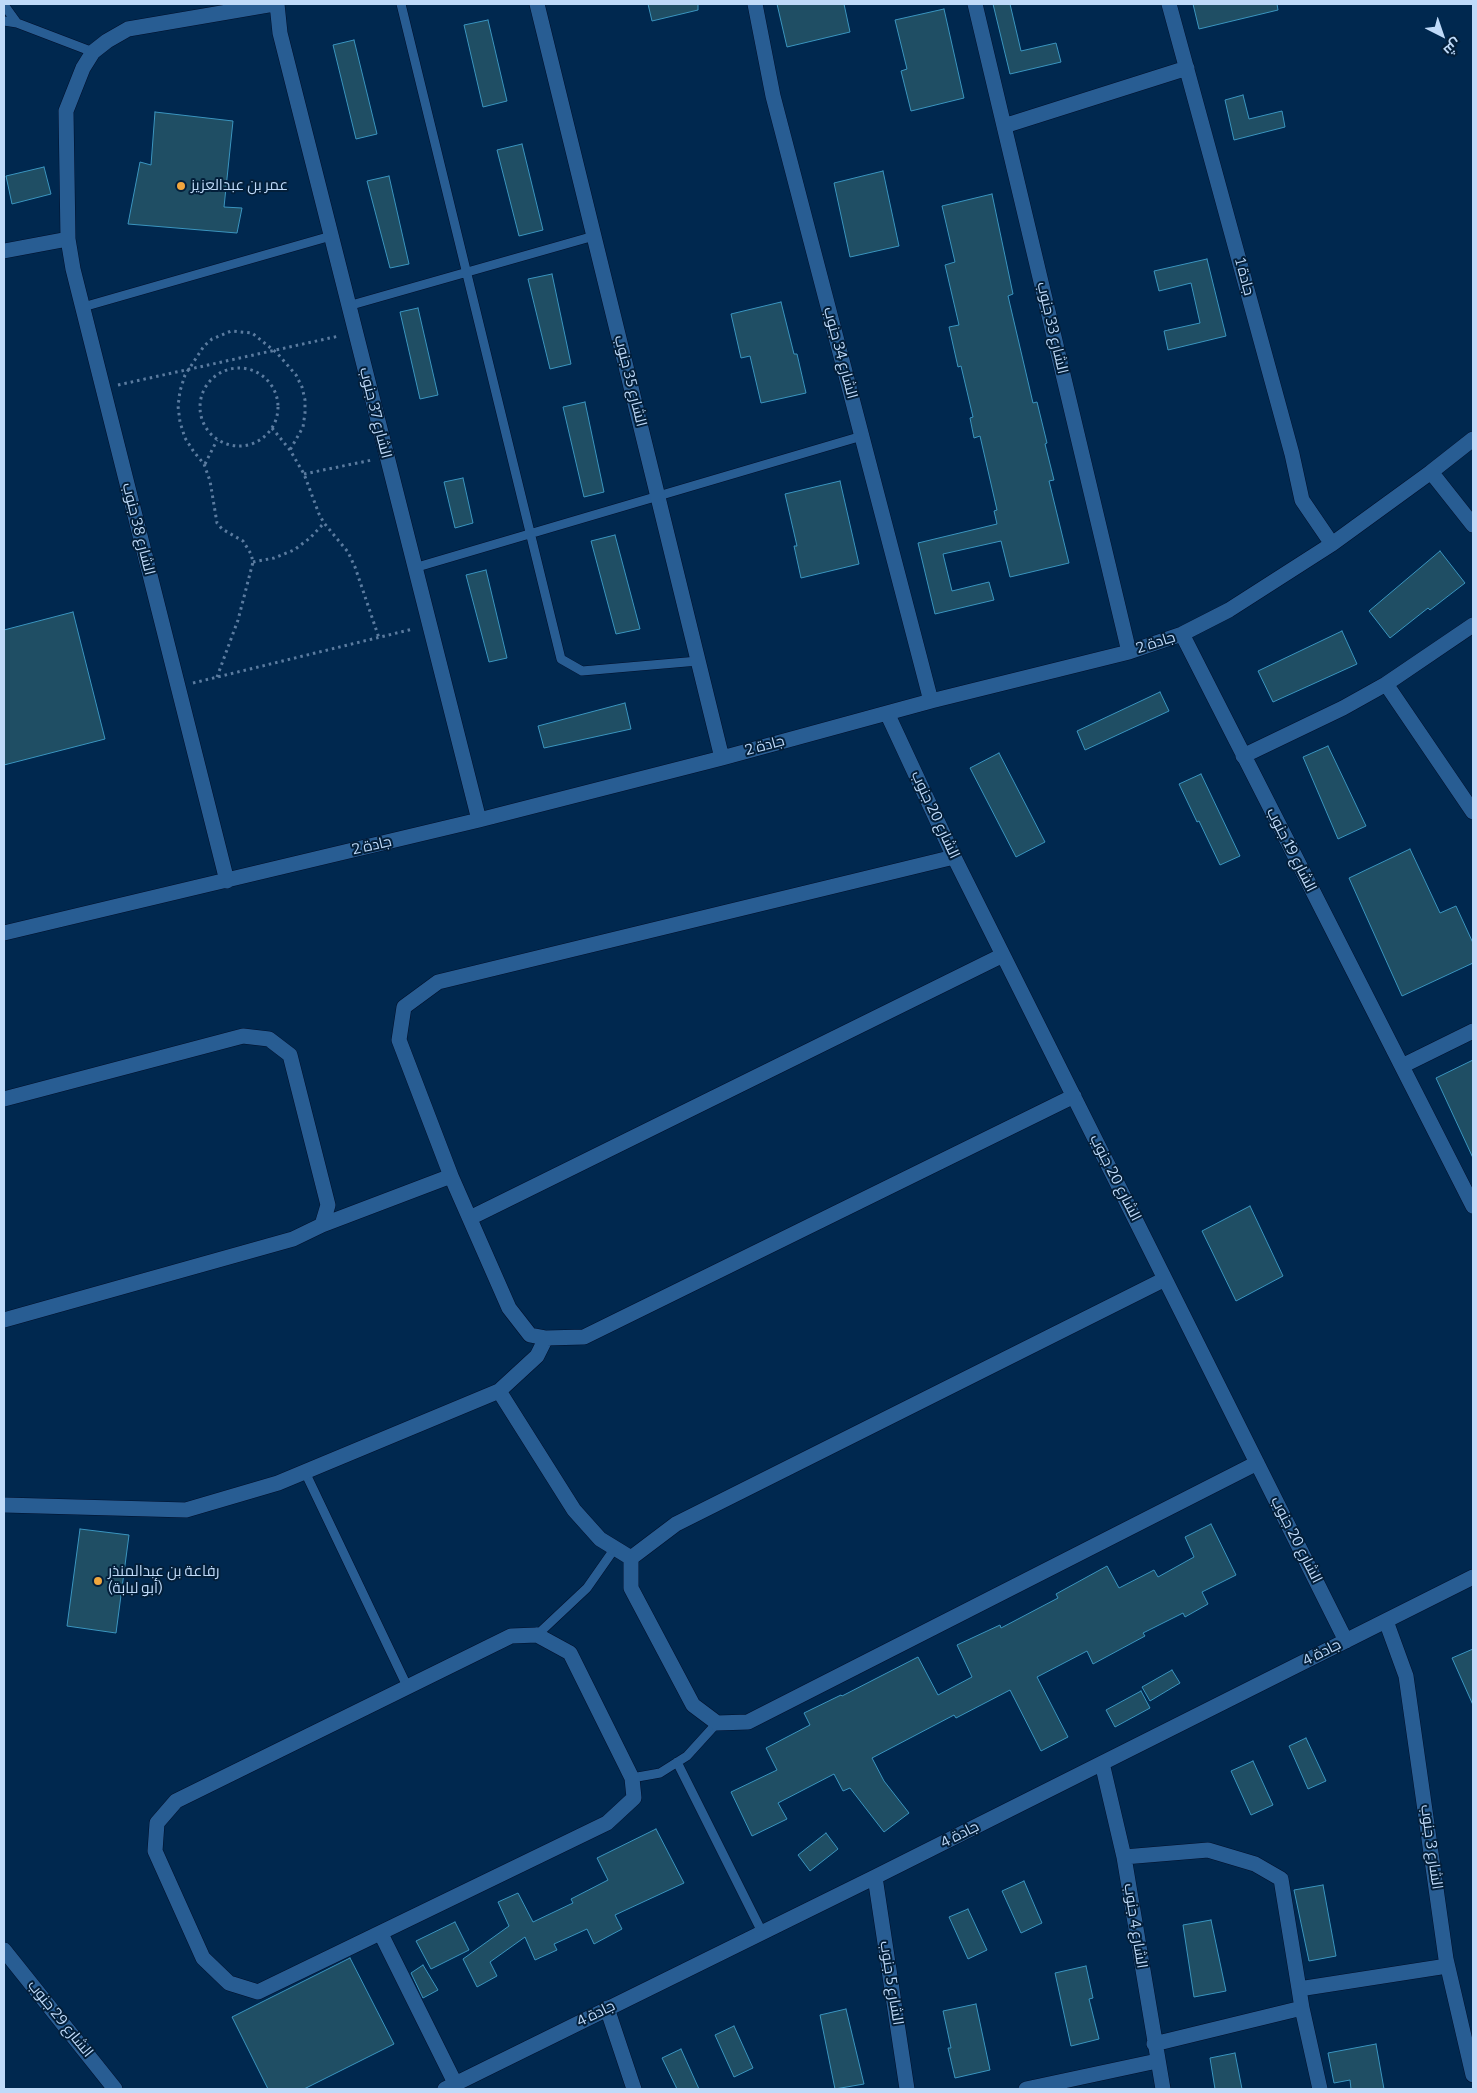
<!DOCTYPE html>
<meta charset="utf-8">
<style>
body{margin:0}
#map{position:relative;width:1477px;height:2093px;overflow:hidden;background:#00284f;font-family:Bitter,Cairo,serif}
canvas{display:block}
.frame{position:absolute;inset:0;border:5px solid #bfdaf9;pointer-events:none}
.north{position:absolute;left:1417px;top:10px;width:50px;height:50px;-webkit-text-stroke:4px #031f3a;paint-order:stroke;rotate:139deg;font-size:14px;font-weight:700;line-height:20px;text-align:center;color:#bfdaf9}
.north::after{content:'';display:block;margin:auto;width:18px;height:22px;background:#bfdaf9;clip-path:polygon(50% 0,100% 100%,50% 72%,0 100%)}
</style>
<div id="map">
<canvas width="1477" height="2093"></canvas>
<div class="frame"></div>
<div class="north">ش</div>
</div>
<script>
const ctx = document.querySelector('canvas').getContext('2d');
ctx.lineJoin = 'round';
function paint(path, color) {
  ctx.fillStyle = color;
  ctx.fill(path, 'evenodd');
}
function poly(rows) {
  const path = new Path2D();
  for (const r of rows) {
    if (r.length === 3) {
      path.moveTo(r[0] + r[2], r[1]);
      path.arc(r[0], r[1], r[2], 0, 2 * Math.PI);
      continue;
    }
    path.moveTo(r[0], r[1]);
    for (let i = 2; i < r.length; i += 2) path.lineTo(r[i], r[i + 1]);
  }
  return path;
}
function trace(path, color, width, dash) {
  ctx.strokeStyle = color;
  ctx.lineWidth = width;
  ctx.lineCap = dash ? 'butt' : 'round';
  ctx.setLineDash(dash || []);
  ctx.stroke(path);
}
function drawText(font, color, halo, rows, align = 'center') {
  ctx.font = font + ' Bitter,Cairo,serif';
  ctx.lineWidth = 4;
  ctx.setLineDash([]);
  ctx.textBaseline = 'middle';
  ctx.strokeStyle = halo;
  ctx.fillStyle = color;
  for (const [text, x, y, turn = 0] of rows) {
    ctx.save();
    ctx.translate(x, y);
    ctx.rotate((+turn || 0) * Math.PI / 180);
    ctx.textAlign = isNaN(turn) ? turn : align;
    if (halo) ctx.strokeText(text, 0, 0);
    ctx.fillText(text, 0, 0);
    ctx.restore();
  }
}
const building = poly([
 [648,4,698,4,698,10,652,21,648,4],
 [777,4,844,4,850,32,787,47,777,4],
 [993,4,1010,4,1021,51,1056,43,1061,62,1010,74,993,4],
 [1193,4,1277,4,1278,10,1199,29,1193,4],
 [944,9,964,98,911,111,901,71,907,69,895,20,944,9],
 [488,20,507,101,483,107,464,25,488,20],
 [354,40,377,134,356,139,333,45,354,40],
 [1243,95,1249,119,1282,111,1285,127,1234,140,1225,100,1243,95],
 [155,112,233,121,224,207,242,208,237,233,128,224,140,162,151,165,155,112],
 [522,144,543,230,519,236,497,150,522,144],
 [44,167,51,194,12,204,6,176,44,167],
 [883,171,899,246,850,257,834,183,883,171],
 [389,176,409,264,390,268,367,181,389,176],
 [992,194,1013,294,1008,296,1033,403,1037,402,1047,443,1045,444,1054,480,1049,481,1069,563,1010,577,1001,541,943,554,952,591,989,582,994,600,935,614,918,543,997,524,994,511,997,510,980,436,974,438,970,418,973,417,961,366,958,367,949,327,959,325,945,265,955,262,942,206,992,194],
 [1207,259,1226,336,1168,350,1164,331,1200,323,1191,283,1159,291,1154,271,1207,259],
 [552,274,571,364,550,369,528,279,552,274],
 [781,302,794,354,797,354,806,393,761,403,750,356,741,358,731,314,781,302],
 [418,308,438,395,420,399,400,312,418,308],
 [585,402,604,492,584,497,563,407,585,402],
 [463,478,473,523,455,528,444,482,463,478],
 [840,481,859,564,801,578,794,546,797,546,785,494,840,481],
 [615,535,640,629,616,634,591,541,615,535],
 [1440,551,1465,583,1430,610,1428,608,1390,638,1369,611,1440,551],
 [486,570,507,658,489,662,466,575,486,570],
 [73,612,105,739,4,765,4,630,73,612],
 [1342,631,1357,664,1273,702,1258,671,1342,631],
 [1160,692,1169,711,1085,750,1077,731,1160,692],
 [625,703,631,729,544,748,538,726,625,703],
 [1328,746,1366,826,1338,839,1303,757,1328,746],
 [999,753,1045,842,1016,857,970,768,999,753],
 [1201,774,1240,856,1220,865,1199,821,1197,822,1179,784,1201,774],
 [1410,849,1440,913,1456,906,1473,943,1473,963,1402,996,1349,878,1410,849],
 [1473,1060,1473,1158,1436,1078,1473,1060],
 [1250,1206,1283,1276,1236,1301,1202,1231,1250,1206],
 [1211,1524,1236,1575,1202,1592,1208,1604,1185,1617,1183,1613,1143,1633,1145,1636,1093,1664,1087,1651,1037,1677,1068,1737,1041,1751,1010,1690,956,1718,954,1715,872,1758,884,1781,909,1813,884,1832,850,1788,843,1791,834,1774,778,1803,787,1819,752,1836,731,1792,777,1770,766,1748,810,1725,804,1713,841,1695,842,1696,918,1657,938,1695,972,1677,957,1645,1000,1625,1001,1628,1058,1598,1056,1594,1107,1566,1119,1588,1154,1570,1158,1577,1194,1557,1185,1537,1211,1524],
 [80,1529,129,1535,116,1633,67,1626,80,1529],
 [1473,1649,1473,1705,1452,1658,1473,1649],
 [1172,1670,1180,1683,1150,1701,1142,1687,1172,1670],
 [1141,1691,1150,1708,1115,1727,1106,1710,1141,1691],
 [1306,1738,1326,1781,1308,1789,1289,1746,1306,1738],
 [1253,1761,1273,1805,1251,1815,1231,1771,1253,1761],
 [656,1829,684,1883,615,1915,622,1929,594,1944,587,1929,554,1944,557,1950,535,1960,525,1937,490,1962,497,1976,477,1987,463,1959,509,1926,498,1902,518,1893,533,1922,573,1903,571,1899,608,1880,597,1858,656,1829],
 [826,1833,838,1849,810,1871,798,1855,826,1833],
 [1024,1881,1042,1923,1021,1933,1002,1891,1024,1881],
 [1323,1885,1336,1956,1309,1961,1294,1890,1323,1885],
 [968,1909,987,1950,968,1959,949,1917,968,1909],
 [1211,1920,1226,1991,1194,1997,1183,1925,1211,1920],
 [455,1922,469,1950,431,1969,416,1941,455,1922],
 [350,1958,394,2044,304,2089,268,2089,232,2017,350,1958],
 [423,1965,438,1990,423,1998,411,1973,423,1965],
 [1086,1966,1093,1998,1089,1999,1099,2039,1071,2046,1055,1973,1086,1966],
 [976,2004,990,2070,955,2078,948,2048,951,2048,943,2011,976,2004],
 [846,2009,864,2084,835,2089,820,2015,846,2009],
 [734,2026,753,2068,734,2077,715,2035,734,2026],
 [1376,2044,1384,2089,1351,2089,1350,2080,1334,2083,1328,2053,1376,2044],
 [681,2049,699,2089,677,2089,662,2058,681,2049],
 [1235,2053,1242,2089,1215,2089,1210,2058,1235,2053]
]);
paint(building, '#1f4e64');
trace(building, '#3a95bf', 1);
const lane = poly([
 [401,4,561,659,582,671,698,661],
 [4,5,17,23],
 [4,21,17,23,93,52],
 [348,306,594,236],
 [83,307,331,236],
 [414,568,862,436],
 [305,1472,407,1686],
 [537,1635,587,1588,615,1548],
 [677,1762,762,1932],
 [632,1778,660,1773,687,1756,717,1723]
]);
const street = poly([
 [277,4,280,33,479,820],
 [537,4,722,758],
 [755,4,773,96,931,701],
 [975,4,1129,652],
 [1169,4,1292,454,1302,500,1332,544],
 [1004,126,1187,68],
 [68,239,66,111,83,68,93,52,107,41,128,29,274,4],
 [4,251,68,239,73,269,227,881],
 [1431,472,1473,525],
 [1182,634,1473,1206],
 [1386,684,1473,812],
 [887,713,954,857,1346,1641],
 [1243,756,1343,708,1386,684,1473,625],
 [954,857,438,982,404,1007,399,1040,451,1176,509,1308,530,1335,546,1338,584,1337,1074,1096],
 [4,933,479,820,722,758,931,701,1129,652,1182,634,1229,610,1332,544,1431,472,1473,439],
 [1402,1066,1473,1031],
 [4,1099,243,1036,269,1039,290,1055,328,1205,322,1225,293,1239,4,1320],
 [470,1218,1003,955],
 [322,1225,451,1176],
 [1165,1279,676,1524,631,1558,631,1588,693,1705,717,1723,748,1722,1257,1463],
 [499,1391,574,1510,600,1539,631,1558],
 [4,1505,186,1510,278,1483,499,1391,537,1356,546,1338],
 [1386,1621,1406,1676,1446,1959,1473,2075],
 [537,1635,570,1653,632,1778,634,1798,607,1823,258,1992,229,1983,203,1958,155,1851,157,1823,176,1801,511,1636,537,1635],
 [1102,1763,1124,1857,1163,2089],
 [1124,1857,1208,1850,1255,1864,1281,1879,1299,1989,1302,2008,1154,2044],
 [875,1877,907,2089],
 [381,1934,455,2083],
 [4,1950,115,2089],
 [1299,1989,1447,1966],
 [607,2008,634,2089],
 [1302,2008,1320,2089],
 [445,2089,875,1877,1473,1577],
 [1026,2089,1157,2061]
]);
trace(lane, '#00102b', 10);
trace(street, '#00102b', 16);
trace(poly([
 [239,407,39],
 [118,385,339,336],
 [272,428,290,450,304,474,319,514,324,523,348,552,355,567,379,638],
 [205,464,217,440],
 [304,474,372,460],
 [253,562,274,558,294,550,310,538,324,523],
 [217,677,238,620,253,562,251,554,243,541,222,529,217,523,210,481,204,464,194,452,185,438,180,422,178,406,180,391,185,375,204,346,212,339,231,331,252,333,277,353,296,375,302,387,305,400,305,413,303,427,290,450],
 [193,683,413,629]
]), '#5b7ca0', 3, [2.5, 4]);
trace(lane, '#285d93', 9);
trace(street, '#285d93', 15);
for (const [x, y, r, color] of [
 [181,186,5,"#f0a63e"],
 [98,1581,5,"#f0a63e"]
]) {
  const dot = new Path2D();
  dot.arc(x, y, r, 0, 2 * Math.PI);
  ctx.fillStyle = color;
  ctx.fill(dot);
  trace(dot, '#031f3a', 2);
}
drawText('15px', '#bfdaf9', '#031f3a', [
 ["عمر بن عبدالعزيز",191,186],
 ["رفاعة بن عبدالمنذر",108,1572],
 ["(أبو لبابة)",108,1589]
], 'left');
drawText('15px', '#bfdaf9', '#031f3a', [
 ["جادة 1",1244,277,75],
 ["الشارع 33 جنوب",1052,328,77],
 ["الشارع 34 جنوب",840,353,75],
 ["الشارع 35 جنوب",630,381,76],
 ["الشارع 37 جنوب",375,413,76],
 ["الشارع 38 جنوب",138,529,76],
 ["جادة 2",1156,643,-18],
 ["جادة 2",765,746,-15],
 ["الشارع 20 جنوب",935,815,65],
 ["جادة 2",372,846,-13],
 ["الشارع 19 جنوب",1291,850,63],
 ["الشارع 20 جنوب",1115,1178,63],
 ["الشارع 20 جنوب",1296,1540,63],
 ["جادة 4",1322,1653,-27],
 ["جادة 4",960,1835,-27],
 ["الشارع 3 جنوب",1431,1847,82],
 ["الشارع 4 جنوب",1135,1926,81],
 ["الشارع 5 جنوب",891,1983,81],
 ["جادة 4",596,2014,-26],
 ["الشارع 29 جنوب",60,2019,51]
]);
</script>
